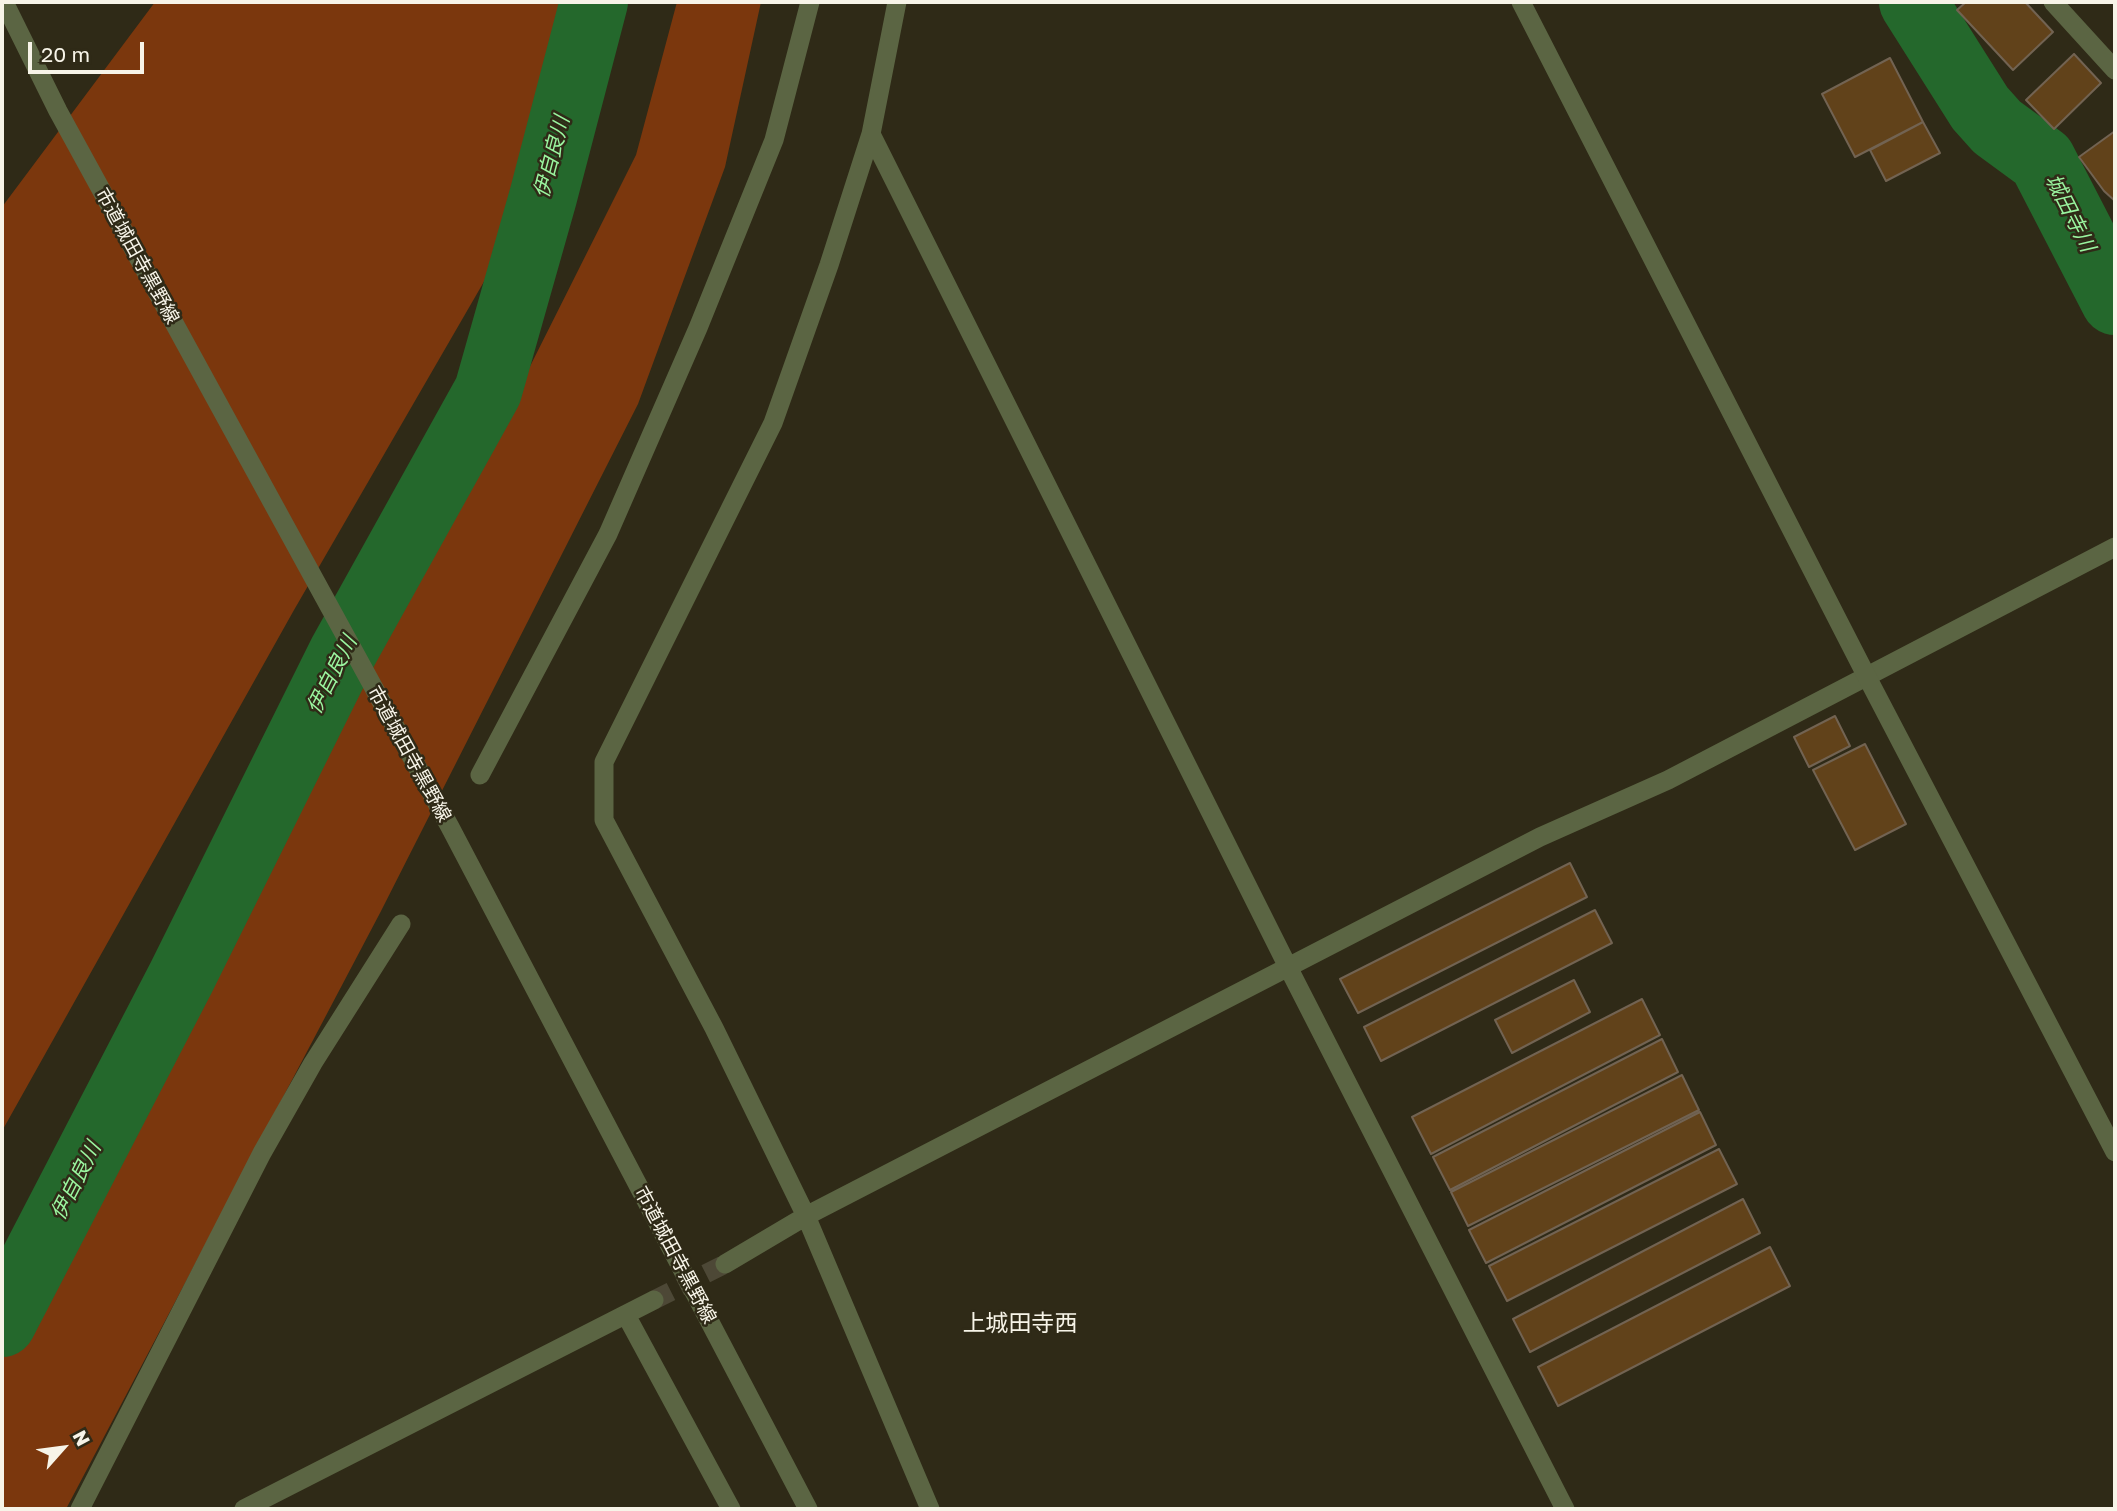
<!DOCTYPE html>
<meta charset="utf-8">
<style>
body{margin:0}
#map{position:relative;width:2117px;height:1511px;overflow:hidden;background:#2f2a17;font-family:"Golos Text",sans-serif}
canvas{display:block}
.frame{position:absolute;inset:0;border:4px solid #f7f4e8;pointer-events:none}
.north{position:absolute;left:28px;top:1413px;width:70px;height:70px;-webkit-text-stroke:5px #2f2a17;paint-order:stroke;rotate:62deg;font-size:19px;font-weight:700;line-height:28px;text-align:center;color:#f7f4e8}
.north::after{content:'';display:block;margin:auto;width:24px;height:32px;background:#f7f4e8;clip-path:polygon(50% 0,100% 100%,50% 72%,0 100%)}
.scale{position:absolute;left:28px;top:42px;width:116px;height:32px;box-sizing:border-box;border:4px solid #f7f4e8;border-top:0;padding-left:9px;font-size:21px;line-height:24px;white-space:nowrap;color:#f7f4e8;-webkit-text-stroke:5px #2f2a17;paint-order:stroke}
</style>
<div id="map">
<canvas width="2117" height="1511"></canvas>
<div class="frame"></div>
<div class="north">N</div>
<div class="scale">20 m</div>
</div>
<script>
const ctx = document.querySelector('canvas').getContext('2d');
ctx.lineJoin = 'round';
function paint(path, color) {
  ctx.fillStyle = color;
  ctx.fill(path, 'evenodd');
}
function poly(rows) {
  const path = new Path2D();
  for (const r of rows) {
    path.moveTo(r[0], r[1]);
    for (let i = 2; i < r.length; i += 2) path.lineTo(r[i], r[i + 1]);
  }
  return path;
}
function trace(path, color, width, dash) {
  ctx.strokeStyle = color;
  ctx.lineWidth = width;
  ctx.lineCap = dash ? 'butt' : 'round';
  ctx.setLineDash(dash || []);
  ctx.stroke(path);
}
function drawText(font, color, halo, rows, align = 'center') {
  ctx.font = font + ' "Golos Text","Noto Sans JP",sans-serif';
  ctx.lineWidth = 5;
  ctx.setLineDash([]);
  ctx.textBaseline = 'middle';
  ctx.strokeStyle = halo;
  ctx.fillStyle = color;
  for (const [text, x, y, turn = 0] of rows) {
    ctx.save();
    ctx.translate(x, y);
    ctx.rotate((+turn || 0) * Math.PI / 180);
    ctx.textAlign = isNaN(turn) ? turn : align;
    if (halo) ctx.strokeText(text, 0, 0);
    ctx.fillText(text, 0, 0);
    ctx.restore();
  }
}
paint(poly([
 [155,2,568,2,515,228,294,610,2,1131,2,207],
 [677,2,761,2,725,167,638,404,380,913,66,1509,2,1509,2,1348,143,1094,223,927,463,500,636,155]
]), '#7b370d');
trace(poly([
 [1913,2,1980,108,1997,127,2042,160,2115,301],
 [2,1323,181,978,343,652,488,391,543,197,594,2]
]), '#24682c', 68);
const building = poly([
 [1966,2,2025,2,2053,32,2013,70,1957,10,1966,2],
 [2074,54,2101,83,2054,129,2026,100,2074,54],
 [1890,58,1923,122,1855,157,1822,94,1890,58],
 [1923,122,1940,153,1886,181,1870,150,1923,122],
 [2115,131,2115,201,2104,191,2079,157,2115,131],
 [1835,716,1850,746,1809,767,1794,737,1835,716],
 [1865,744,1906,824,1855,850,1813,770,1865,744],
 [1570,863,1587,897,1358,1013,1340,979,1570,863],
 [1595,910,1612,943,1381,1061,1364,1027,1595,910],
 [1574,980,1590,1012,1512,1053,1495,1020,1574,980],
 [1642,999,1660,1035,1431,1154,1412,1117,1642,999],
 [1662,1039,1678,1072,1450,1190,1433,1157,1662,1039],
 [1682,1075,1699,1110,1468,1226,1451,1192,1682,1075],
 [1700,1112,1716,1145,1486,1263,1469,1230,1700,1112],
 [1719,1149,1737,1184,1507,1301,1489,1266,1719,1149],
 [1743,1199,1760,1233,1530,1352,1513,1319,1743,1199],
 [1770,1247,1790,1286,1558,1406,1538,1367,1770,1247]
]);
paint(building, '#61421a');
trace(building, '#726352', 2);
trace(poly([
 [654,1300,725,1264]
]), '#4d4836', 19, [19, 10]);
trace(poly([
 [897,2,871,134,1288,967,1565,1509],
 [2053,2,2115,70],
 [871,134,829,265,773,423,604,762,604,820,714,1028,806,1216,930,1509],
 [480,775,608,534,698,328,774,140,810,2],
 [725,1264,806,1216,1540,837,1668,780,2115,547],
 [626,1315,731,1509],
 [80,1509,262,1153,313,1063,401,924],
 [244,1509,654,1300]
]), '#5b6543', 19);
trace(poly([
 [4,2,58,111,450,827,808,1509],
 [1521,2,1866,675,2115,1152]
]), '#5b6543', 19);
drawText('19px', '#f7f4e8', '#2f2a17', [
 ["市道城田寺黒野線",137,256,61],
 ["市道城田寺黒野線",409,754,61],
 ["市道城田寺黒野線",675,1255,62]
]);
drawText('italic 21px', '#9af59f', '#2f2a17', [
 ["伊自良川",552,157,-75],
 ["城田寺川",2070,213,63],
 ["伊自良川",332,675,-63],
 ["伊自良川",76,1181,-63]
]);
drawText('23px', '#f7f4e8', '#2f2a17', [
 ["上城田寺西",1020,1324]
]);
</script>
